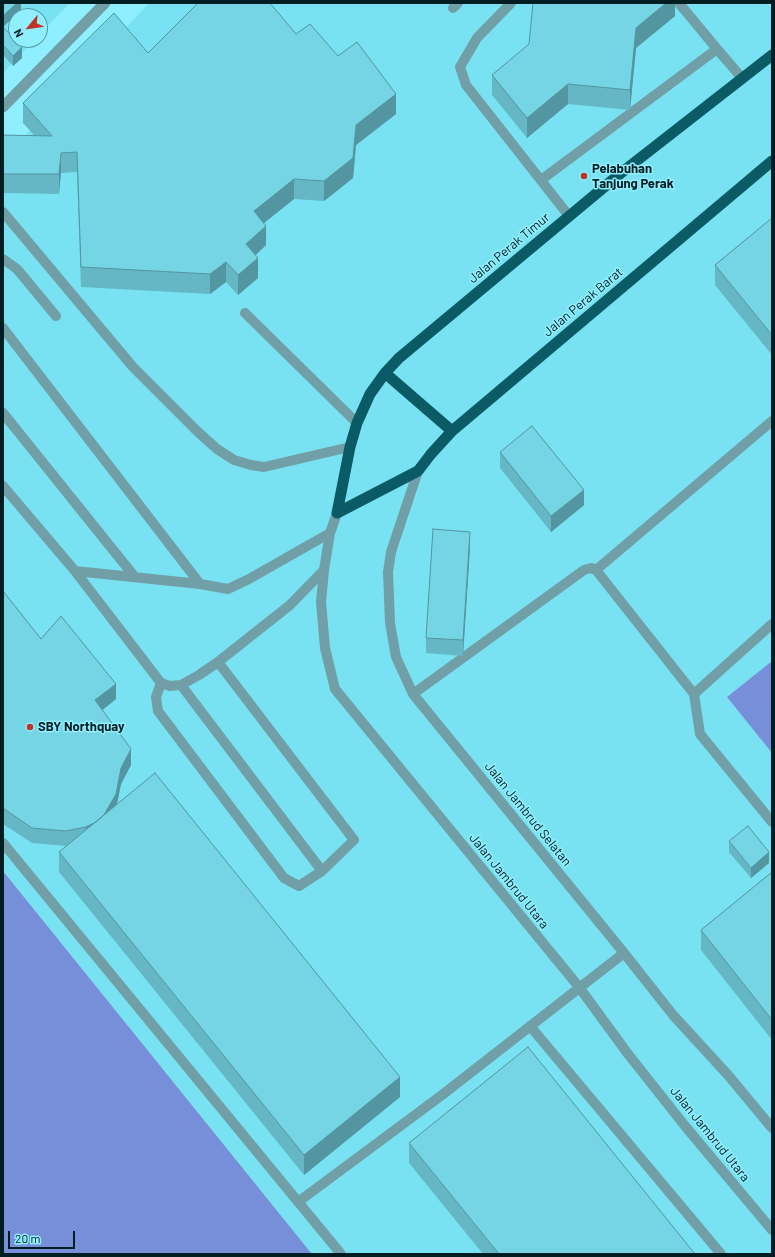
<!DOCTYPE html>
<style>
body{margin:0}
#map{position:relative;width:775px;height:1257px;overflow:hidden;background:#90efff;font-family:Barlow,sans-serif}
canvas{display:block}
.frame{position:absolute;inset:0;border:4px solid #001d22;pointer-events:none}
.north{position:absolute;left:8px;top:8px;width:40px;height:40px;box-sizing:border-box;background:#90efff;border:1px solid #569ba7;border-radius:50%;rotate:241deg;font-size:11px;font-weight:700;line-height:16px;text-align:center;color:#001d22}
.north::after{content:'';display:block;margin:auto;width:14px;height:18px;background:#c03226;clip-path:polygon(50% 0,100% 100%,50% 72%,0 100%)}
.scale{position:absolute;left:8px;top:1231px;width:67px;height:18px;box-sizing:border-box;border:2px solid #001d22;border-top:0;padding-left:5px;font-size:12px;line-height:14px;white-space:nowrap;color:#001d22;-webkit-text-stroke:3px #90efff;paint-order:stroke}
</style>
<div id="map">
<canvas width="775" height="1257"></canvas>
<div class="frame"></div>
<div class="north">N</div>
<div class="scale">20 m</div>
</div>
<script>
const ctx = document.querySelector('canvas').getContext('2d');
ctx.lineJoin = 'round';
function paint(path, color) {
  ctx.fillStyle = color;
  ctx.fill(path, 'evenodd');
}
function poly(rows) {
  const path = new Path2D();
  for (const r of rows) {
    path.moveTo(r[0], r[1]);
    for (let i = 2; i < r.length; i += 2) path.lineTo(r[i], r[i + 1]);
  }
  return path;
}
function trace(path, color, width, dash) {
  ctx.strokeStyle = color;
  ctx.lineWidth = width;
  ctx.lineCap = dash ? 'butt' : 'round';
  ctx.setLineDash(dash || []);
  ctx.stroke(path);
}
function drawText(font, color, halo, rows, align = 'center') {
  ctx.font = font + ' Barlow,sans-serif';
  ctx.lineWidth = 3;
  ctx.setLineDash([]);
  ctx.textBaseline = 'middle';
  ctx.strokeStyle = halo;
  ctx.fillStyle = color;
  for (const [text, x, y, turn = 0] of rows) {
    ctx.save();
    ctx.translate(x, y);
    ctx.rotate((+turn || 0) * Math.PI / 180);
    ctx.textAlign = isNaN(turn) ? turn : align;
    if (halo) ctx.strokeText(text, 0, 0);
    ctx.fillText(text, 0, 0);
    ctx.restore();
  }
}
paint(poly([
 [3,3,70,3,40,34,40,16,16,16,16,40,34,40,3,73],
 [149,3,768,3,772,8,772,661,727,697,772,753,772,1254,312,1254,3,871,3,159]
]), '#79e2f2');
paint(poly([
 [772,661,772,753,727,697],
 [3,871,312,1254,3,1254]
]), '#778fd8');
trace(poly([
 [511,3,477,38,460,67,466,85,569,216],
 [679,3,717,49,742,78],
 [453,8,458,3],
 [541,180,717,49],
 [3,212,133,367,198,432,217,449,234,460,251,465,264,467,350,447],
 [3,259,17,269,56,316],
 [245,313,357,423],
 [3,328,200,584],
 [3,413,134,576],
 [418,471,391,552,388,572,390,623,396,657,413,694,624,953,673,1015,728,1075,772,1128],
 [3,486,75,571,161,683,170,686,181,685,199,675,218,662,290,605,324,570],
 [337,513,330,533,324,570,321,602,325,648,335,689,579,987,628,1054,685,1126,772,1230],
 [596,570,772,421],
 [75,571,200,584,228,589,249,579,330,533],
 [161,683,156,697,158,711,284,878,299,886,322,871,354,840,218,662],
 [181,685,322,871],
 [413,694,584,570,591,568,596,570,694,694,700,734,772,822],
 [694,694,772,624],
 [3,843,341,1254],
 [530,1026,721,1254],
 [298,1202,442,1095,624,953]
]), '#719fa7', 10);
trace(poly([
 [3,107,105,3]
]), '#719fa7', 11);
trace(poly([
 [385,373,452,431],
 [337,513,350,447,357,423,370,394,385,373,399,358,621,173,772,55],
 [337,513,418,471,431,454,452,431,772,161]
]), '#0b5b66', 11);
paint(poly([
 [3,3,21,3,21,10,4,26,3,25],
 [675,3,675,16,636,48,630,110,568,104,527,138,492,95,492,75],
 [3,27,22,58,13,66,3,55],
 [296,34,338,56,396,114,356,145,353,178,324,201,294,199,264,223,266,245,256,255,258,278,238,295,226,282,210,294,81,287,77,172,61,173,59,194,3,193,3,135,34,135,23,123,23,103,148,53],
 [772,218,772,355,715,285,715,265],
 [500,452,584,505,551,532,500,468],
 [470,547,463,656,426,653,426,638],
 [3,591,41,639,116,699,102,710,131,765,121,784,117,804,400,1097,304,1175,59,872,59,852,66,846,32,843,3,824],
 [729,841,769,863,751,878,729,852],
 [772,872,772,1040,701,950,701,930],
 [409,1143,695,1254,483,1254,409,1163]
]), '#65b7c5');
paint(poly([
 [17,3,21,3,21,10,4,26,4,15],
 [666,3,675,3,675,16,636,48,630,110,630,90,636,28],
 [22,47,22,58,13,66,13,56],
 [568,84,568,104,527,138,527,118],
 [396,94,396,114,356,145,353,178,324,201,324,181,356,125],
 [61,153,61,173,59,194,59,174],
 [294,179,294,199,254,231,254,211],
 [266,226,266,245,246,264,246,244],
 [258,258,258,278,238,295,238,275],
 [226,262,226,282,210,294,210,274],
 [584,490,584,505,551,532,551,516],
 [470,532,470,547,463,656,463,640],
 [116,684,116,699,95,716,95,700],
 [131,749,131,765,121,784,116,809,86,843,86,827,121,768],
 [769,852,769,863,751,878,751,868],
 [400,1077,400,1097,304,1175,304,1155]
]), '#5395a0');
const building = poly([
 [3,3,17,3,4,15,3,14,3,3],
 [198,3,270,3,296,34,310,24,338,56,357,42,396,94,356,125,353,158,324,181,294,179,254,211,266,226,246,244,258,258,238,275,226,262,210,274,81,267,77,152,61,153,59,174,3,174,3,135,52,136,23,103,114,13,148,53,198,3],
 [533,3,666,3,636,28,630,90,568,84,527,118,492,75,529,44,533,3],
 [3,27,22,47,13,56,3,45,3,27],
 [772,218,772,335,715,265,772,218],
 [532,426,584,490,551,516,500,452,532,426],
 [433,529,470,532,463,640,426,638,433,529],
 [3,591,41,639,61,616,116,684,95,700,131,749,121,768,116,794,104,815,96,822,86,827,65,831,32,828,3,808,3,591],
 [155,773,400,1077,304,1155,59,852,155,773],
 [748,826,769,852,751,868,729,841,748,826],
 [772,872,772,1020,701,930,772,872],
 [528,1047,695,1254,499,1254,409,1143,528,1047]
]);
paint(building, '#76d5e5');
trace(building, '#5395a0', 1);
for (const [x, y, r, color] of [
 [584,176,4,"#c03226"],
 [30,727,4,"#c03226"]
]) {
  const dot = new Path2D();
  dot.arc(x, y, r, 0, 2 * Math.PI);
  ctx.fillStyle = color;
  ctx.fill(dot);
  trace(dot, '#90efff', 1.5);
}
drawText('bold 13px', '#001d22', '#90efff', [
 ["Pelabuhan",592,169],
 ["Tanjung Perak",592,184],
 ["SBY Northquay",38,727]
], 'left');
drawText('13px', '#001d22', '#90efff', [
 ["Jalan Perak Timur",509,248,-40],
 ["Jalan Perak Barat",583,302,-40],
 ["Jalan Jambrud Selatan",528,814,51],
 ["Jalan Jambrud Utara",509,881,51],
 ["Jalan Jambrud Utara",710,1134,51]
]);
</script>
